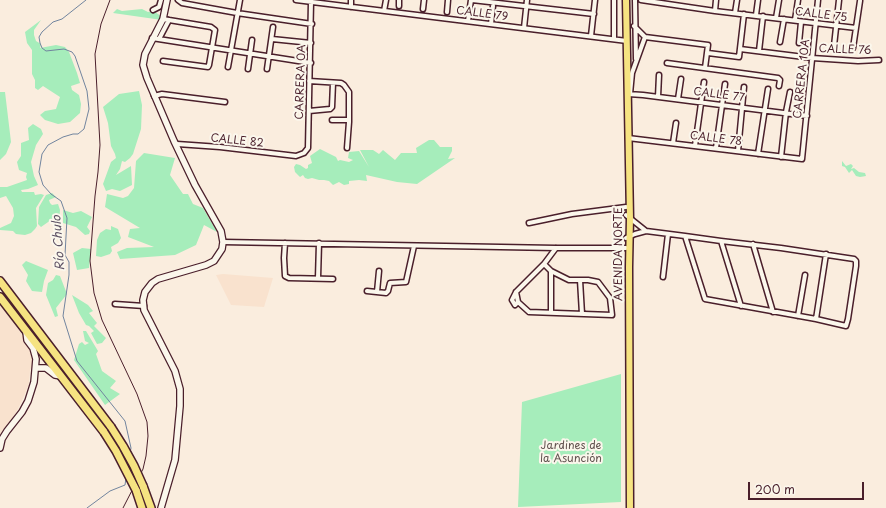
<!DOCTYPE html>
<meta charset="utf-8">
<style>
body{margin:0}
#map{position:relative;width:886px;height:508px;overflow:hidden;background:#faedde;font-family:"Playpen Sans",sans-serif}
canvas{display:block}
.scale{position:absolute;left:748px;top:482px;width:116px;height:18px;box-sizing:border-box;border:2px solid #4a1f2b;border-top:0;padding-left:5px;font-size:12px;line-height:14px;white-space:nowrap;color:#4a1f2b;-webkit-text-stroke:3px #fbf7ec;paint-order:stroke}
</style>
<div id="map">
<canvas width="886" height="508"></canvas>
<div class="scale">200 m</div>
</div>
<script>
const ctx = document.querySelector('canvas').getContext('2d');
ctx.lineJoin = 'round';
function paint(path, color) {
  ctx.fillStyle = color;
  ctx.fill(path, 'evenodd');
}
function poly(rows) {
  const path = new Path2D();
  for (const r of rows) {
    path.moveTo(r[0], r[1]);
    for (let i = 2; i < r.length; i += 2) path.lineTo(r[i], r[i + 1]);
  }
  return path;
}
function trace(path, color, width, dash) {
  ctx.strokeStyle = color;
  ctx.lineWidth = width;
  ctx.lineCap = dash ? 'butt' : 'round';
  ctx.setLineDash(dash || []);
  ctx.stroke(path);
}
function drawText(font, color, halo, rows, align = 'center') {
  ctx.font = font + ' "Playpen Sans",sans-serif';
  ctx.lineWidth = 4;
  ctx.setLineDash([]);
  ctx.textBaseline = 'middle';
  ctx.strokeStyle = halo;
  ctx.fillStyle = color;
  for (const [text, x, y, turn = 0] of rows) {
    ctx.save();
    ctx.translate(x, y);
    ctx.rotate((+turn || 0) * Math.PI / 180);
    ctx.textAlign = isNaN(turn) ? turn : align;
    if (halo) ctx.strokeText(text, 0, 0);
    ctx.fillText(text, 0, 0);
    ctx.restore();
  }
}
paint(poly([
 [223,274,273,278,264,307,231,305,216,275],
 [0,305,7,312,26,341,34,360,33,365,30,370,29,384,24,396,18,409,0,437]
]), '#f9e2ce');
paint(poly([
 [117,9,122,11,142,9,148,12,154,11,162,17,162,20,113,13],
 [41,20,34,30,34,35,36,41,41,44,40,48,56,45,65,47,69,52,77,73,80,83,71,86,72,90,79,95,81,104,80,113,70,122,58,124,45,120,40,115,45,111,56,109,60,97,43,86,38,90,35,88,35,80,32,74,32,50,27,43,25,32],
 [139,91,142,105,141,129,133,154,130,158,125,162,122,161,120,169,116,175,131,166,132,185,120,191,112,189,106,191,103,184,111,162,116,158,115,154,111,146,108,123,103,107,119,94],
 [0,92,5,92,11,142,6,154,0,160],
 [33,124,41,129,43,134,36,145,31,162,34,176,38,185,28,189,21,190,22,192,34,192,35,195,41,194,44,195,36,208,37,226,35,229,31,233,25,235,16,234,13,231,0,230,0,228,11,223,14,216,13,208,6,196,0,198,0,187,7,187,27,180,26,177,27,173,19,170,17,162,21,156,21,143,29,140,28,128],
 [429,140,434,140,440,147,452,147,452,151,448,159,455,158,417,184,397,182,366,175,367,181,359,180,349,181,349,184,344,185,339,182,333,185,329,181,324,180,319,180,312,178,308,179,305,178,303,175,300,177,295,172,294,167,296,164,300,165,306,169,308,168,308,165,312,163,310,156,320,149,336,157,338,161,340,160,349,162,353,160,348,158,349,152,359,151,369,167,360,150,373,150,379,154,383,150,395,160,401,153,417,153,416,148],
 [144,153,175,158,170,175,183,194,188,194,193,204,203,208,217,232,204,225,196,245,175,255,120,259,117,252,127,248,154,247,128,237,130,229,140,228,105,207,107,194,123,198,128,196,134,188,136,161],
 [842,161,846,166,851,164,853,166,851,169,854,168,859,172,865,173,866,176,860,177,856,176,852,170,849,173,845,167,842,166],
 [52,193,56,197,49,200,50,203,52,205,58,204,60,210,59,222,51,220,41,227,38,224,39,207,46,195],
 [63,210,73,213,81,211,92,217,87,227,90,231,89,234,85,235,76,227,63,223],
 [111,226,118,229,121,238,118,243,111,247,112,251,110,254,101,257,96,256,97,240,100,233,106,229,111,230],
 [82,248,91,249,89,268,77,270,73,253],
 [26,261,48,270,44,281,42,292,32,291,26,281,28,275,22,265],
 [56,275,60,276,67,294,56,308,58,316,55,317,46,295,48,283,53,280],
 [72,295,88,305,93,311,89,313,97,323,94,326,106,338,102,343,97,344,91,333,94,331,89,326,86,325,79,313],
 [83,331,86,331,98,351,96,354,102,371,116,381,110,388,120,394,105,405,74,360,79,344,82,342,85,345,89,343,85,341],
 [621,374,621,502,518,507,522,402]
]), '#a6edbb');
trace(poly([
 [86,0,62,19,53,22,42,32,39,37,40,43,42,48,46,51,64,49,72,52,75,56,87,91,89,109,84,129,78,134,73,134,63,137,48,145,42,154,39,172,43,185,51,194,61,201,67,218,65,255,69,262,69,275,63,316,77,361,125,421,131,448,130,453],
 [87,508,110,491,125,485,126,478]
]), '#71849e', 1);
const street = poly([
 [178,0,182,3,237,13,312,24],
 [296,0,627,41],
 [472,0,594,14],
 [614,0,614,39],
 [635,0,636,59],
 [641,0,715,11,856,28],
 [399,6,399,0],
 [351,7,351,0],
 [423,9,424,0],
 [153,10,159,7,161,0],
 [384,11,386,0],
 [715,11,716,0],
 [447,12,448,0],
 [735,13,737,0],
 [756,15,758,0],
 [776,18,779,0],
 [163,19,211,27,215,30,209,65,208,67,163,61],
 [795,20,798,0],
 [468,21,471,0],
 [491,24,493,6],
 [634,26,645,37,708,45,705,68],
 [524,28,527,0],
 [591,36,595,0],
 [152,38,311,63],
 [159,39,169,20],
 [272,39,311,43],
 [780,42,784,19],
 [799,43,801,22],
 [834,46,839,0],
 [853,48,860,1],
 [740,49,812,58,858,61,879,60],
 [759,51,763,16],
 [708,53,739,57,744,14],
 [667,63,778,78,780,80,779,86],
 [228,67,240,0],
 [248,69,252,40],
 [267,69,273,27],
 [628,79,632,73,645,37],
 [309,81,341,83,344,85,349,92,349,122,347,148],
 [628,94,643,95,807,116],
 [630,94,632,73],
 [154,96,162,94,225,102],
 [658,97,659,75],
 [678,99,681,79],
 [309,111,330,109,332,107,333,83],
 [332,120,349,120],
 [628,138,802,159,818,0],
 [673,143,676,123],
 [177,144,220,147,296,156,304,153,308,148,311,2],
 [695,146,704,82],
 [716,148,725,84],
 [738,151,744,87],
 [758,154,768,89],
 [781,157,786,112,790,92],
 [626,215,646,231],
 [529,223,572,214,626,207],
 [626,238,635,234,646,231,685,236,721,241,781,248,854,259,856,261,856,266,848,319,846,326,816,319,705,299,685,236],
 [721,241,741,306],
 [223,242,556,248,626,248],
 [285,243,284,258,285,276,289,278,333,279],
 [753,244,773,312],
 [663,277,668,234],
 [318,278,319,243],
 [580,280,582,314],
 [367,291,386,293,388,291,390,283,406,282,414,246],
 [377,292,379,271],
 [516,292,518,302,515,305,512,300,516,292,544,264,556,248],
 [518,302,529,312,612,315,610,298,598,282,588,280,569,280,551,271,544,264],
 [115,304,144,306],
 [551,312,551,271],
 [798,316,805,275],
 [816,319,826,254]
]);
const secondary = poly([
 [36,368,46,368,55,375,61,376],
 [0,448,2,439,7,431,22,412,28,401,34,382,36,359,33,348,27,340,26,332],
 [161,508,175,460,180,406,180,389,175,371,144,310,143,300,145,292,152,283,158,279,206,265,214,261,222,249,223,242,221,231,195,185,174,141,147,78,143,65,145,54,163,19,167,0]
]);
const primary = poly([
 [626,0,630,218,629,267,630,508]
]);
const highway = poly([
 [0,281,111,427],
 [0,297,104,432],
 [143,486,151,508],
 [136,490,142,508]
]);
trace(street, '#4a1f2b', 7);
trace(secondary, '#4a1f2b', 8);
trace(primary, '#4a1f2b', 9);
trace(highway, '#4a1f2b', 10);
trace(street, '#fbf7ec', 4);
trace(secondary, '#fbf7ec', 5.5);
trace(primary, '#f6e381', 6);
trace(highway, '#f6e381', 7);
trace(poly([
 [110,0,101,24,95,54,100,145,98,172,95,196,90,261,94,293,102,320,137,394,147,422,148,436,146,456,143,469,123,508]
]), '#4a1f2b', 1);
const highwayBridge = poly([
 [111,427,123,446,134,466,143,486],
 [104,432,116,451,136,490]
]);
trace(highwayBridge, '#4a1f2b', 10, []);
trace(highwayBridge, '#f6e381', 7);
drawText('11px', '#4a1f2b', '#fbf7ec', [
 ["CALLE 79",482,14,7],
 ["CALLE 75",821,15,7],
 ["CALLE 76",845,50,2],
 ["CARRERA 10A",802,79,-84],
 ["CARRERA 0A",301,82,-88],
 ["CALLE 77",719,95,7],
 ["CALLE 78",716,139,7],
 ["CALLE 82",237,141,6],
 ["AVENIDA NORTE",619,254,-90]
]);
drawText('11px', '#61524f', '#fbf7ec', [
 ["Jardines de",571,446],
 ["la Asunción",571,459]
]);
drawText('italic 12px', '#5e5265', '#fbf7ec', [
 ["Río Chulo",59,243,-94]
]);
</script>
